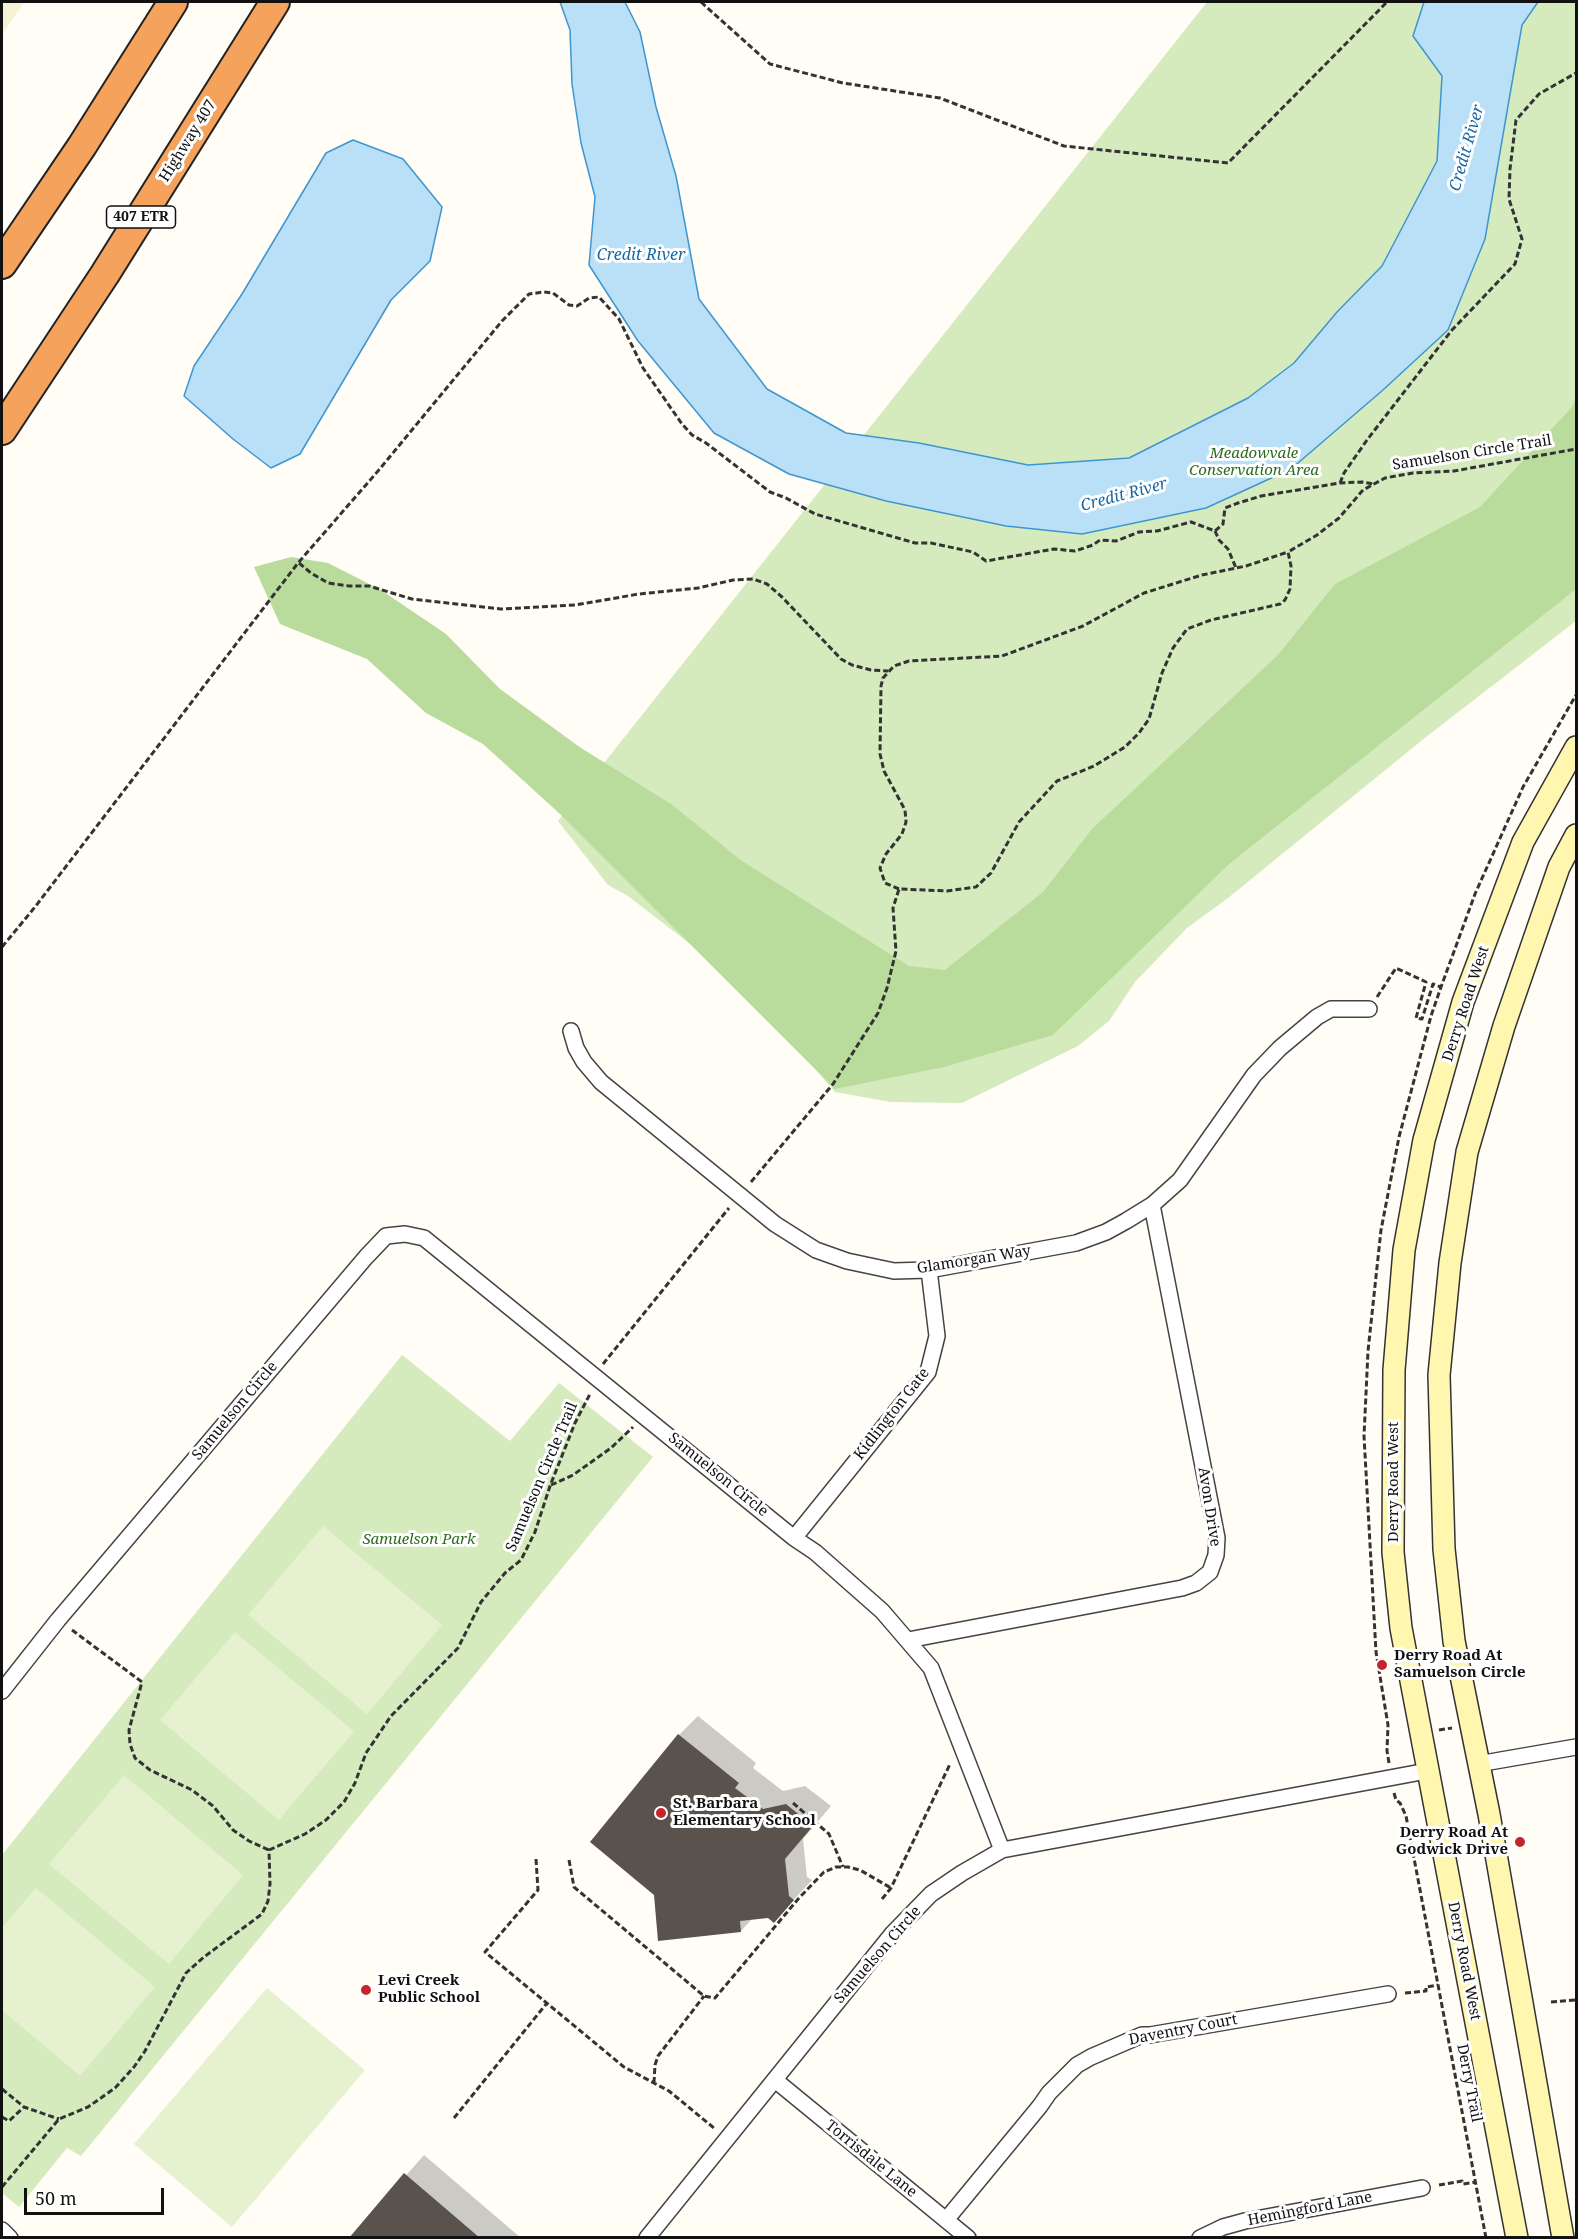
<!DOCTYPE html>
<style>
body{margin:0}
#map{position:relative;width:1578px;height:2239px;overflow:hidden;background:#fffdf5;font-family:"Noto Serif",serif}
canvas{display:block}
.frame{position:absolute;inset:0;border:3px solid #111;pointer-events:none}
.scale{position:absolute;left:24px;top:2188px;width:140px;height:27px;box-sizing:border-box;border:3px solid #111;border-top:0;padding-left:8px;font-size:18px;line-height:21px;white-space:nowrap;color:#111;-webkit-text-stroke:4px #fff;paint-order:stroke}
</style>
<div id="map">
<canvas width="1578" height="2239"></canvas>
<div class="frame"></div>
<div class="scale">50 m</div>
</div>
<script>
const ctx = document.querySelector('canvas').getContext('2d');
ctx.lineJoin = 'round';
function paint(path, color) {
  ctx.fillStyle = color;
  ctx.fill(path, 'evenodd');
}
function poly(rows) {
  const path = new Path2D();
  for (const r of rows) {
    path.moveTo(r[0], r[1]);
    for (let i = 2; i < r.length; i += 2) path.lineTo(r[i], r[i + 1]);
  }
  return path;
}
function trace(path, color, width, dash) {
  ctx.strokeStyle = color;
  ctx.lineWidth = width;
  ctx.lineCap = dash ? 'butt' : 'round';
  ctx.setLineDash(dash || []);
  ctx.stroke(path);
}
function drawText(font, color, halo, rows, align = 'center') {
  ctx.font = font + ' "Noto Serif",serif';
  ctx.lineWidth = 6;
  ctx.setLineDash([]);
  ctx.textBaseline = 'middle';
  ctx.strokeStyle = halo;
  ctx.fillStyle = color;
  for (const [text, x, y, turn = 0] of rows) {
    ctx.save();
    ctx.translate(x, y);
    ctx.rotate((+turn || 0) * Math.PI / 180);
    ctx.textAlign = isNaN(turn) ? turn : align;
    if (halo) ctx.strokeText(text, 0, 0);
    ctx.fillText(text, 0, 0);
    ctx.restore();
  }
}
paint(poly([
 [2,2,24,2,2,35]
]), '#f6f3d4');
paint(poly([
 [1207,2,1576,2,1576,621,1426,737,1228,898,1187,928,1135,982,1109,1021,1078,1046,962,1103,891,1102,835,1092,742,984,628,896,608,885,558,821],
 [402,1355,510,1441,559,1383,653,1457,81,2156,67,2148,19,2207,2,2193,2,1855]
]), '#d5ebbd');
paint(poly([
 [1576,397,1576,589,1229,864,1053,1035,944,1067,835,1089,559,813,483,744,426,713,367,659,280,624,254,567,291,557,328,563,381,590,446,634,500,689,581,748,671,804,742,861,909,966,945,970,1043,892,1092,829,1278,655,1335,584,1480,507,1572,407]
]), '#b9dc9c');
paint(poly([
 [323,1526,442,1625,367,1714,248,1615],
 [235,1632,354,1731,279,1820,160,1720],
 [124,1775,243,1875,169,1964,49,1864],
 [36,1888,155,1987,80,2076,2,2010,2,1928],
 [267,1988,365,2070,232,2227,134,2144]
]), '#e6f2cf');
const water = poly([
 [560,2,625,2,640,32,656,107,676,176,699,299,767,389,846,433,919,443,1028,465,1129,458,1248,398,1294,363,1337,312,1382,266,1437,161,1442,76,1413,36,1424,2,1538,2,1522,25,1485,239,1448,330,1383,390,1291,469,1206,508,1082,534,1006,526,886,501,789,474,714,433,638,341,589,265,595,197,581,143,572,84,570,30,560,2],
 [353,140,403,159,442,207,430,261,391,300,300,454,271,468,233,439,184,396,194,366,242,294,326,153,353,140]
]);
paint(water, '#b9e0f7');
trace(water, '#3f96cf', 1.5);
paint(poly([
 [698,1716,756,1763,753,1768,783,1791,805,1786,831,1806,803,1839,807,1877,812,1880,774,1921,768,1916,753,1918,741,1931,592,1842,679,1735],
 [424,2155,521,2238,351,2238]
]), '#0003');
paint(poly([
 [678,1734,739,1783,735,1788,763,1809,786,1804,813,1826,785,1859,789,1896,794,1900,774,1923,768,1918,740,1921,741,1932,658,1941,654,1895,590,1842],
 [404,2173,480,2238,349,2238]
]), '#5a524d');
const minor = poly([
 [571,1031,576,1048,584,1062,601,1082,775,1224,816,1250,847,1261,894,1271,929,1270,1076,1243,1106,1232,1126,1221,1152,1205,1180,1180,1254,1075,1280,1048,1317,1017,1331,1009,1369,1009],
 [794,1538,928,1372,937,1336,929,1270],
 [908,1640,1182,1588,1196,1583,1210,1572,1216,1555,1217,1538,1152,1205],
 [2,1691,58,1620,366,1257,386,1236,405,1234,424,1238,794,1538,815,1552,882,1611,931,1668,1002,1850],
 [1478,1764,1576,1747],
 [775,2080,968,2238],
 [946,2220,1040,2106,1049,2093,1077,2065,1091,2057,1142,2035,1150,2035,1388,1994],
 [2,2230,10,2238],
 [647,2238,893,1933,931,1894,962,1873,1002,1850,1427,1771],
 [1200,2238,1223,2227,1245,2221,1422,2188]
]);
const secondary = poly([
 [1517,2238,1401,1628,1393,1552,1394,1370,1404,1250,1424,1140,1463,1002,1523,842,1576,747],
 [1563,2238,1489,1814,1454,1641,1444,1549,1439,1375,1450,1263,1467,1152,1504,1026,1559,867,1576,835]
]);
const motorway = poly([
 [2,264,82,146,173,2],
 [2,430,105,274,275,2]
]);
trace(minor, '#444', 18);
trace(secondary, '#333', 24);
trace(motorway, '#222', 32);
trace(poly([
 [701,2,770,64,843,83,940,98,1064,146,1228,163,1387,2],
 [1340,483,1344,473,1367,440,1452,330,1515,264,1522,239,1509,199,1510,169,1516,120,1539,94,1576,73],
 [1215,531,1219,540,1228,549,1236,568],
 [299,563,311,573,328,583,349,586,369,586,412,599,501,609,575,605,639,594,698,588,733,580,753,579,767,584,782,597,841,659,852,665,871,670,888,671],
 [899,889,885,883,880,868,886,854,902,834,906,822,905,810,884,771,880,754,881,686,883,678,894,666,909,661,1002,656,1083,626,1144,593,1202,575,1246,566,1288,552],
 [2,947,35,907,298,563,378,471,502,321,529,294,544,292,553,293,569,305,577,306,589,298,599,297,619,319,643,368,682,424,692,435,706,443,770,492,786,498,815,514,915,543,931,543,973,552,986,561,1054,549,1075,551,1093,545,1100,540,1116,541,1139,532,1157,531,1191,522,1215,531,1223,524,1225,508,1238,503,1261,496,1340,483,1362,482,1374,484],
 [1377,997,1396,968,1426,982,1416,1018,1422,1019,1433,984,1441,987],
 [751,1182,833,1084,878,1013,887,988,896,951,893,908,899,889,947,891,976,887,991,873,1019,822,1057,781,1094,766,1125,747,1139,733,1149,719,1162,673,1173,648,1187,629,1211,620,1280,604,1285,600,1290,589,1291,566,1288,552,1317,535,1339,518,1363,490,1385,478,1413,473,1454,471,1576,449],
 [603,1364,729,1208],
 [551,1485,573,1475,611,1448,633,1427],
 [72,1630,142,1682,129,1730,130,1744,135,1758,150,1770,192,1790,213,1806,233,1830,249,1841,269,1850],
 [1439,1730,1452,1728],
 [1389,1763,1387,1751,1388,1725,1376,1652,1364,1436,1368,1351,1381,1230,1399,1137,1431,1016,1441,987,1475,894,1523,787,1576,695],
 [1394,1793,1396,1800,1400,1803,1406,1816,1486,2238],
 [793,1803,829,1834,843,1867],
 [269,1850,305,1834,326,1820,344,1802,355,1783,366,1753,391,1716,458,1648,481,1602,505,1573,521,1560,535,1532,550,1486,575,1423,590,1394],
 [536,1859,538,1890,485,1952,624,2067,669,2091,714,2128],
 [569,1860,574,1887,704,1996,715,1998,799,1898,824,1872,836,1867,848,1867,860,1870,891,1888],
 [882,1899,891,1888,950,1764],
 [1405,1993,1426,1991,1426,1987,1438,1985],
 [1551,2002,1576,2000],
 [654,2083,655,2065,658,2056,704,1996],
 [2,2089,24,2107,59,2119],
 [2,2117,9,2121,24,2107],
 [454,2118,547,2003],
 [1439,2185,1462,2181,1463,2184,1476,2182],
 [2,2187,59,2119,88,2107,115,2088,134,2067,145,2051,186,1973,204,1957,262,1914,268,1901,270,1884,269,1850]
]), '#333', 3, [6, 3]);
trace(minor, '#fff', 15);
trace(secondary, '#fff6b0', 21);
trace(motorway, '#f5a25d', 28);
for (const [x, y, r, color] of [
 [1382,1665,6,"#c4262e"],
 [661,1813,6,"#c4262e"],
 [1520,1842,6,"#c4262e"],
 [366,1990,6,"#c4262e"]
]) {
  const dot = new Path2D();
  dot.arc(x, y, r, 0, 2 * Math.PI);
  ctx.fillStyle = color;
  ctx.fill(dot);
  trace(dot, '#fff', 2);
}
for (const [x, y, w] of [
 [141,217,69]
]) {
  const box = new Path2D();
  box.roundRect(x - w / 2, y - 11, w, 22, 4.5);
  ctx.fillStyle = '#fff';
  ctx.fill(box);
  trace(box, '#111', 1.5);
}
drawText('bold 14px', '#111', null, [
 ["407 ETR",141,217]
]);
drawText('15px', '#111', '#fff', [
 ["Highway 407",188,141,-58],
 ["Samuelson Circle Trail",1472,453,-9],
 ["Derry Road West",1466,1004,-72],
 ["Glamorgan Way",974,1260,-9],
 ["Samuelson Circle",235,1411,-50],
 ["Kidlington Gate",892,1414,-52],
 ["Samuelson Circle",718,1475,39],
 ["Samuelson Circle Trail",542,1477,-67],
 ["Derry Road West",1394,1482,-90],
 ["Avon Drive",1209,1507,81],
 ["Samuelson Circle",878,1955,-49],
 ["Derry Road West",1464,1961,79],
 ["Daventry Court",1183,2030,-11],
 ["Derry Trail",1469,2083,79],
 ["Torrisdale Lane",871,2159,39],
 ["Hemingford Lane",1310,2209,-11]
]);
drawText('italic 15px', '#2f6b1f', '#fff', [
 ["Meadowvale",1254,454],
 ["Conservation Area",1254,471],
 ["Samuelson Park",419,1540]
]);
drawText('bold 15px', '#111', '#fff', [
 ["Derry Road At",1394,1656],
 ["Samuelson Circle",1394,1673],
 ["St. Barbara",673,1804],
 ["Elementary School",673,1821],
 ["Derry Road At",1508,1833,"right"],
 ["Godwick Drive",1508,1850,"right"],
 ["Levi Creek",378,1981],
 ["Public School",378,1998]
], 'left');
drawText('italic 16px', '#1768a6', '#fff', [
 ["Credit River",1467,148,-74],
 ["Credit River",641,255],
 ["Credit River",1124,495,-15]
]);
</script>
